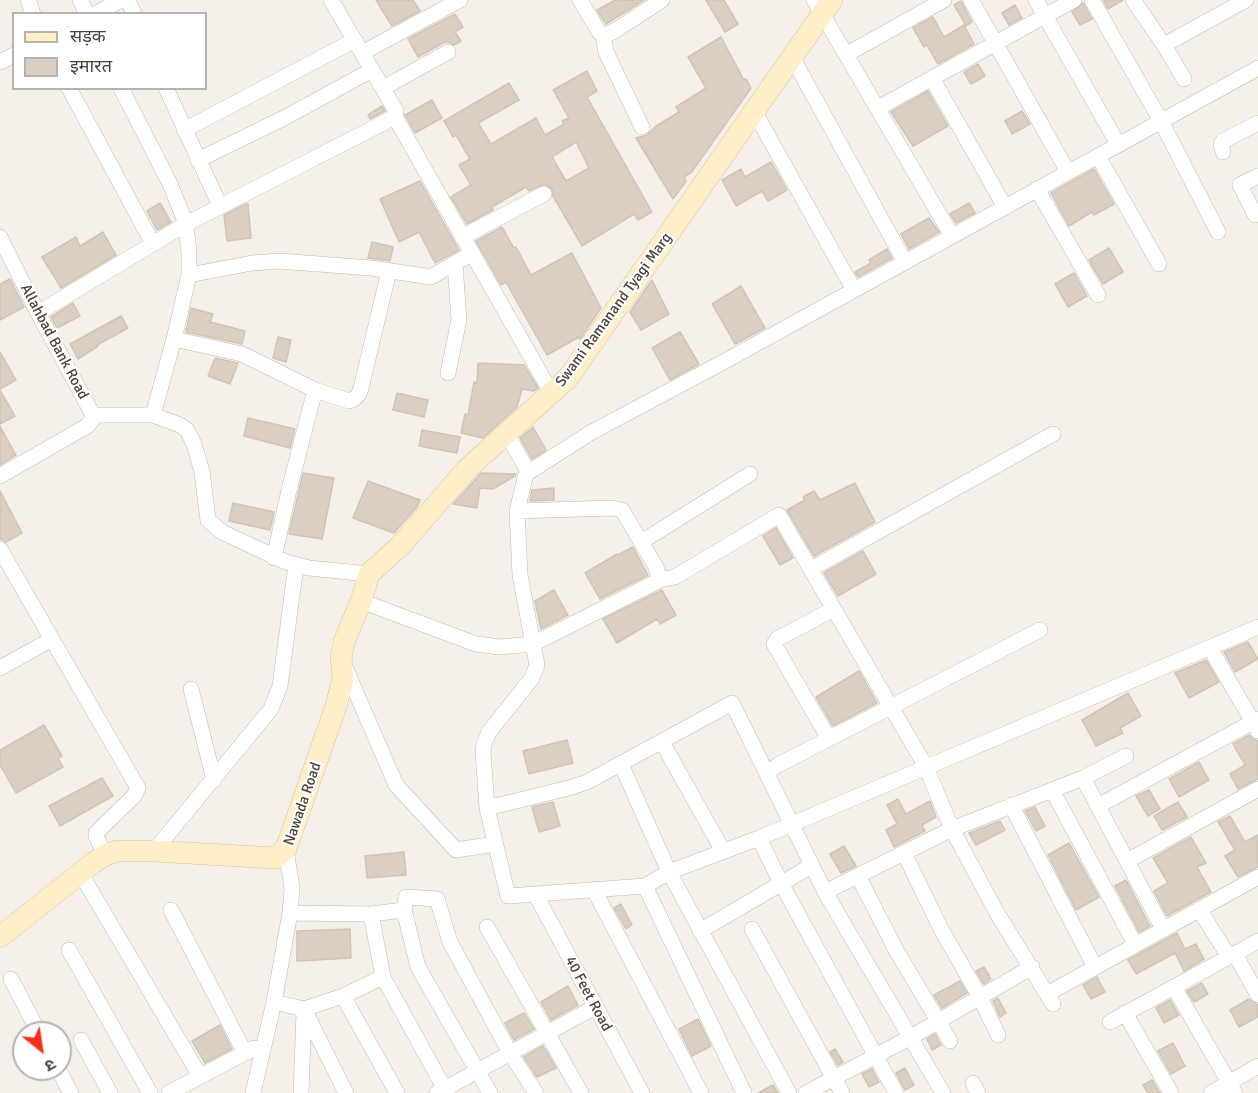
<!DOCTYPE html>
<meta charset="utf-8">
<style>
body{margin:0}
#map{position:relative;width:1258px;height:1093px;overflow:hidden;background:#f5f1ea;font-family:Signika,"Noto Sans Devanagari",sans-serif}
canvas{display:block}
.legend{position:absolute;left:12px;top:12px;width:195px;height:78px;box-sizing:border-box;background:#fff;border:2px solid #b6b3af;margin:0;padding:8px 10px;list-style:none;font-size:18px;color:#494137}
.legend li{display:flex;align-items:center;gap:12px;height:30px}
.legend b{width:30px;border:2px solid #b6b3af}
.north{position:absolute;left:12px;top:1021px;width:60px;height:60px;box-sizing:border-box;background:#fff;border:2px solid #b6b3af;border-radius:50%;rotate:150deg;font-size:16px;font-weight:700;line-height:24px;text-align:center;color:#494137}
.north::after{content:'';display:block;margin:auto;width:21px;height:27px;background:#fe2f18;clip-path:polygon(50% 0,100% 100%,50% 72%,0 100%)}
</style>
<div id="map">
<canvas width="1258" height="1093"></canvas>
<ul class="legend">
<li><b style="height:8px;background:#ffefc9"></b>सड़क</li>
<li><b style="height:16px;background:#dacfc2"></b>इमारत</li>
</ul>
<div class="north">उ</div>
</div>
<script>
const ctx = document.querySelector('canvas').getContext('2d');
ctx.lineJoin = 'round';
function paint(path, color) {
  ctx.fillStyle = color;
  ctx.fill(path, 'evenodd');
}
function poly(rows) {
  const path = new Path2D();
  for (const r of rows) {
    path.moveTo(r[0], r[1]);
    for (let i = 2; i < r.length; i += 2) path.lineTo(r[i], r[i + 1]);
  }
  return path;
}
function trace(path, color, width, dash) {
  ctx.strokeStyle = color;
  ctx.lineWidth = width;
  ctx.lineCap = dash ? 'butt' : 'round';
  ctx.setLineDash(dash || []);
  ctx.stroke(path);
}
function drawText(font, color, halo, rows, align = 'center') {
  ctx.font = font + ' Signika,sans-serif';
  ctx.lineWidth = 4.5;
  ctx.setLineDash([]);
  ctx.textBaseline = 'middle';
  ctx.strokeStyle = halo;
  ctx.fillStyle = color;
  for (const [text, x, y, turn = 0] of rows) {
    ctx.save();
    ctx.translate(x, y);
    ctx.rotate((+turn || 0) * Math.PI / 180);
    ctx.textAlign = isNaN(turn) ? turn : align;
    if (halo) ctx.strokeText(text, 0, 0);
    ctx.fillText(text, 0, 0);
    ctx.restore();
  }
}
const building = poly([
 [376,0,413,0,420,11,392,26,376,0],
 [615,0,644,0,606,24,597,10,615,0],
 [706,0,724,0,738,24,725,32,706,0],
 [1103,0,1123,0,1108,9,1103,0],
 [961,1,972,22,966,26,954,5,961,1],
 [1083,3,1092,19,1080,25,1072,12,1083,3],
 [1015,5,1022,18,1009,25,1002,13,1015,5],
 [455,14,463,27,455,32,461,41,454,45,449,42,443,43,418,57,408,39,455,14],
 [933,17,944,37,964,25,974,44,938,64,927,45,924,47,913,28,933,17],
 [721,37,744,80,746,79,751,88,691,173,684,177,686,181,673,199,636,138,647,135,656,126,679,112,676,107,706,88,688,57,721,37],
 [978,64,985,76,971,84,964,72,978,64],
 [587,71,597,91,587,97,652,212,638,220,634,214,582,246,553,196,552,189,544,184,529,191,526,187,492,207,493,210,467,224,451,197,471,185,459,165,470,159,456,135,453,137,444,121,509,83,519,100,478,123,491,144,536,118,545,135,564,124,562,121,569,118,553,90,587,71],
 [576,142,589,168,566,181,552,157,576,142],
 [928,91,948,126,913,146,891,112,928,91],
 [432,100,442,118,415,133,405,115,432,100],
 [382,106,385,111,370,119,368,115,382,106],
 [1022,111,1030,124,1012,134,1005,121,1022,111],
 [771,162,787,190,768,201,762,191,736,206,722,180,741,169,745,177,771,162],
 [1094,169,1114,204,1094,215,1092,212,1069,226,1051,193,1094,169],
 [420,181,459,250,435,263,419,232,399,242,380,199,420,181],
 [160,203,171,222,157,230,147,211,160,203],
 [969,203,975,213,956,223,950,214,969,203],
 [246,204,248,204,251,238,227,241,224,215,246,204],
 [929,218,939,232,909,249,901,234,929,218],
 [502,227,514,248,516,247,531,275,572,253,601,308,580,339,579,337,547,355,506,282,501,285,476,241,502,227],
 [103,232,116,255,61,288,42,257,76,237,80,246,103,232],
 [372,242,393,247,390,261,368,258,372,242],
 [1109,248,1123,272,1103,284,1089,260,1109,248],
 [887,249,892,258,858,277,855,272,871,263,869,260,887,249],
 [1074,273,1087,296,1068,307,1055,284,1074,273],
 [10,279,24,307,0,320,0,284,10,279],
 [652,280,669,314,641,330,630,312,652,280],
 [741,286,765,328,735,344,712,304,741,286],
 [73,303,80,316,57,328,51,317,73,303],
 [191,308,213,314,210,322,245,331,242,344,186,332,191,308],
 [121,316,128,328,97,345,98,346,78,359,70,344,121,316],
 [680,332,699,364,670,380,652,348,680,332],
 [278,337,291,340,286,362,273,358,278,337],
 [0,352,16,380,0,389,0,352],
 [215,358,238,363,230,384,208,376,215,358],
 [478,363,524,365,538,388,534,391,522,389,517,407,483,438,461,433,465,414,468,415,474,382,477,383,478,363],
 [0,390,15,416,0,424,0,390],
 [397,393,428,400,424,417,393,410,397,393],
 [248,418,295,429,290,448,244,436,248,418],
 [0,426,16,455,0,465,0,426],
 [533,427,546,450,532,459,520,438,533,427],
 [422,430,460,437,457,453,419,446,422,430],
 [303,473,334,478,322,539,289,534,303,473],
 [481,473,516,474,515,476,493,489,480,488,477,508,453,504,481,473],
 [368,481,420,500,417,507,394,533,353,518,368,481],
 [855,483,875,522,814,556,787,510,805,500,803,497,814,491,820,500,855,483],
 [554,488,554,500,530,501,532,490,554,488],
 [0,491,22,533,6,542,0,539,0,491],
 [233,503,274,512,270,530,229,521,233,503],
 [776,528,793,558,780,565,763,536,776,528],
 [633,547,648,575,600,599,585,573,617,554,618,555,633,547],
 [863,551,876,574,838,596,824,573,863,551],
 [554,590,568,615,541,629,535,601,554,590],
 [662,590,676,615,660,624,657,619,617,643,603,619,662,590],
 [1248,642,1258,659,1235,672,1224,652,1248,642],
 [1206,660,1219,682,1189,698,1175,673,1206,660],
 [859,671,877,703,833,726,816,697,859,671],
 [1128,693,1141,716,1120,728,1123,733,1096,746,1082,720,1128,693],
 [44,725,62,756,58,758,63,767,16,793,0,765,0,750,44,725],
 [1249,735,1253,739,1258,741,1258,779,1238,789,1230,774,1245,765,1233,744,1249,735],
 [567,740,573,763,529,774,523,751,567,740],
 [1199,762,1209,780,1179,797,1169,779,1199,762],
 [102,778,113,796,60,826,49,806,102,778],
 [1149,790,1160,809,1148,816,1136,796,1149,790],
 [898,799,906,814,930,801,936,817,922,825,925,831,894,847,886,830,897,824,887,805,898,799],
 [553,802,560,826,539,832,532,807,553,802],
 [1178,802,1187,817,1162,830,1154,816,1178,802],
 [1035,807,1045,826,1036,831,1025,811,1035,807],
 [1230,816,1245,842,1258,835,1258,867,1238,877,1225,856,1235,850,1218,822,1230,816],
 [1000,821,1005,830,976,845,969,833,1000,821],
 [1191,837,1206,863,1197,867,1211,892,1167,916,1154,891,1168,883,1153,858,1191,837],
 [1069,843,1099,897,1076,910,1048,855,1069,843],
 [844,846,856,866,841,873,830,854,844,846],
 [404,852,406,875,367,878,365,856,404,852],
 [1126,880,1150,926,1139,932,1115,886,1126,880],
 [621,904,632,925,626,929,614,908,621,904],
 [350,929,351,958,297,961,297,931,350,929],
 [1177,933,1185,949,1196,944,1204,959,1184,971,1175,953,1136,974,1128,960,1177,933],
 [984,967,991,979,984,984,976,971,984,967],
 [1097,977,1105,992,1091,999,1083,985,1097,977],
 [960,981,967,993,942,1008,934,995,960,981],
 [1202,983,1208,994,1194,1002,1187,991,1202,983],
 [568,986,578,1005,551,1020,541,1002,568,986],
 [998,998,1006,1013,1000,1017,993,1001,998,998],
 [1249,999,1258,1005,1258,1017,1239,1027,1230,1010,1249,999],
 [1170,1000,1179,1015,1164,1023,1156,1008,1170,1000],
 [524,1013,534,1029,514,1040,505,1023,524,1013],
 [698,1019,711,1046,692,1056,679,1029,698,1019],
 [220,1025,232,1049,205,1063,192,1041,220,1025],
 [935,1034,941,1045,932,1050,927,1039,935,1034],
 [1173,1043,1185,1066,1171,1074,1158,1051,1173,1043],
 [543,1046,556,1068,537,1077,524,1057,543,1046],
 [835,1049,843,1062,838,1065,830,1052,835,1049],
 [905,1068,914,1085,905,1090,896,1073,905,1068],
 [872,1069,879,1082,869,1087,862,1074,872,1069],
 [1152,1080,1160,1093,1148,1093,1143,1085,1152,1080],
 [773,1085,778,1093,758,1093,773,1085]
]);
paint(building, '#dacfc2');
trace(building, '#d2c4b2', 1.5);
const street = poly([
 [28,0,33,14],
 [80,0,87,14],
 [128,0,134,14],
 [331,0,396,111,395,117,552,394],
 [580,0,599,32,603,35,613,32,662,0],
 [814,0,952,236],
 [971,0,1068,172],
 [1036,0,1118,144],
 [1092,0,1161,121,1218,232],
 [1133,0,1164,45,1184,79],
 [95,14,121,0],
 [603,35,606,52,642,127],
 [1164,45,1246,0],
 [362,53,460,0],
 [847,54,944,0],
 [792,57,905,262],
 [0,62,14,55],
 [1258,68,727,360,590,433,526,474,517,511,520,575,537,665,532,678,489,732,484,744,483,752,487,808,508,896,645,886,669,872,759,838,1258,627],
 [932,78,1005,207],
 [69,88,153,244],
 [121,88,170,184,179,206,186,224,189,253,189,275,174,339,153,415],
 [166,88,220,206],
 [383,88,448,52],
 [878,108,1074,0],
 [754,111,854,290],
 [184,130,355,40],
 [1223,152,1221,144,1223,141,1258,123],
 [1098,156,1159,264],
 [198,160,284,118,372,70],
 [1037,189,1098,295],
 [1255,215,1240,185,1258,176],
 [0,237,38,313,93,415],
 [462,237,544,194],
 [189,275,252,263,279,261,371,268,431,277,471,254],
 [38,313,186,224,395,117],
 [174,339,242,354,315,390,349,401,354,399,359,394,361,388,389,271],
 [448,373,459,320,455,264],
 [93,415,153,415,180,425,187,430,194,444,202,472,208,520,222,532,286,562,309,568,369,574],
 [506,433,528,471],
 [0,476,87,426,93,419,93,415],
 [517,511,612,508,622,510,656,567,660,580],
 [641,542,750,474],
 [0,549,138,788,134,796,96,833,96,836,105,855],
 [274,558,289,490,315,390],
 [811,569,1053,434],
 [361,601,476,644,500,647,533,644,660,580,675,577,779,515,926,767,952,829,997,913,1053,1004],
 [1210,648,1258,731],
 [345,667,396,785,456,850,495,844],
 [0,668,52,639],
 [191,689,214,780],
 [829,739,774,644,777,639,834,609],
 [662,742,723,851],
 [621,764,669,872,789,1093],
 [1083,778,1163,929],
 [1052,790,1135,944],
 [1011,805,1095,967],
 [1098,806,1258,719],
 [487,808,569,788,587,782,732,703,768,776],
 [759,838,781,883,896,1093],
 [154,851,271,709,280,686,296,565],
 [904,853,941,929,980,997,998,1035],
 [1127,861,1258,789],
 [81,874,200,1076],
 [858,876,896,950,950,1041],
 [645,886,744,1093],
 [594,890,701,1093],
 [825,892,952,829,1083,778,1126,756],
 [536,895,642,1093],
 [1199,909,1229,957],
 [171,910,245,1053],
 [404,910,418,967,490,1093],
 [290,913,371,914,404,910,406,897,437,899,450,942,510,1053,536,1093],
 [371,914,383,977,447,1093],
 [487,927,581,1093],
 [752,929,842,1093],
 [700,931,811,866],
 [69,950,150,1093],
 [1235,954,1258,995],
 [11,979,39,1033],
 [1174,987,1235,1093],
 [1047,994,1258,877],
 [343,996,397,1093],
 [274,1002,304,1009,343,996,383,977],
 [304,1009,346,1093],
 [1125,1013,1171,1093],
 [1110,1022,1258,941],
 [81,1040,110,1093],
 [58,1069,71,1093],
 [973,1083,978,1093],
 [169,1093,254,1048],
 [253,1093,274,1002,290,913,292,888,286,849],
 [301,1093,304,1012],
 [437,1093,595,1007],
 [806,1093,911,1037,1032,967],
 [943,1093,825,892,768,776,771,770,778,765,1040,630],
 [1211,1093,1258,1066]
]);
const secondary = poly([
 [0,937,93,863,105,855,117,851,154,851,275,858,286,849,336,706,343,678,341,658,344,642,361,601,369,574,401,545,468,468,568,378,832,0]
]);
trace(street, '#c1b8ac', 16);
trace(secondary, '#d6c399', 22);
trace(street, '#fff', 15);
trace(secondary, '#ffefc9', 21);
drawText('15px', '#494137', '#fff', [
 ["Swami Ramanand Tyagi Marg",614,310,-54],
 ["Allahbad Bank Road",54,342,62],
 ["Nawada Road",303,804,-71],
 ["40 Feet Road",588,994,62]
]);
</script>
